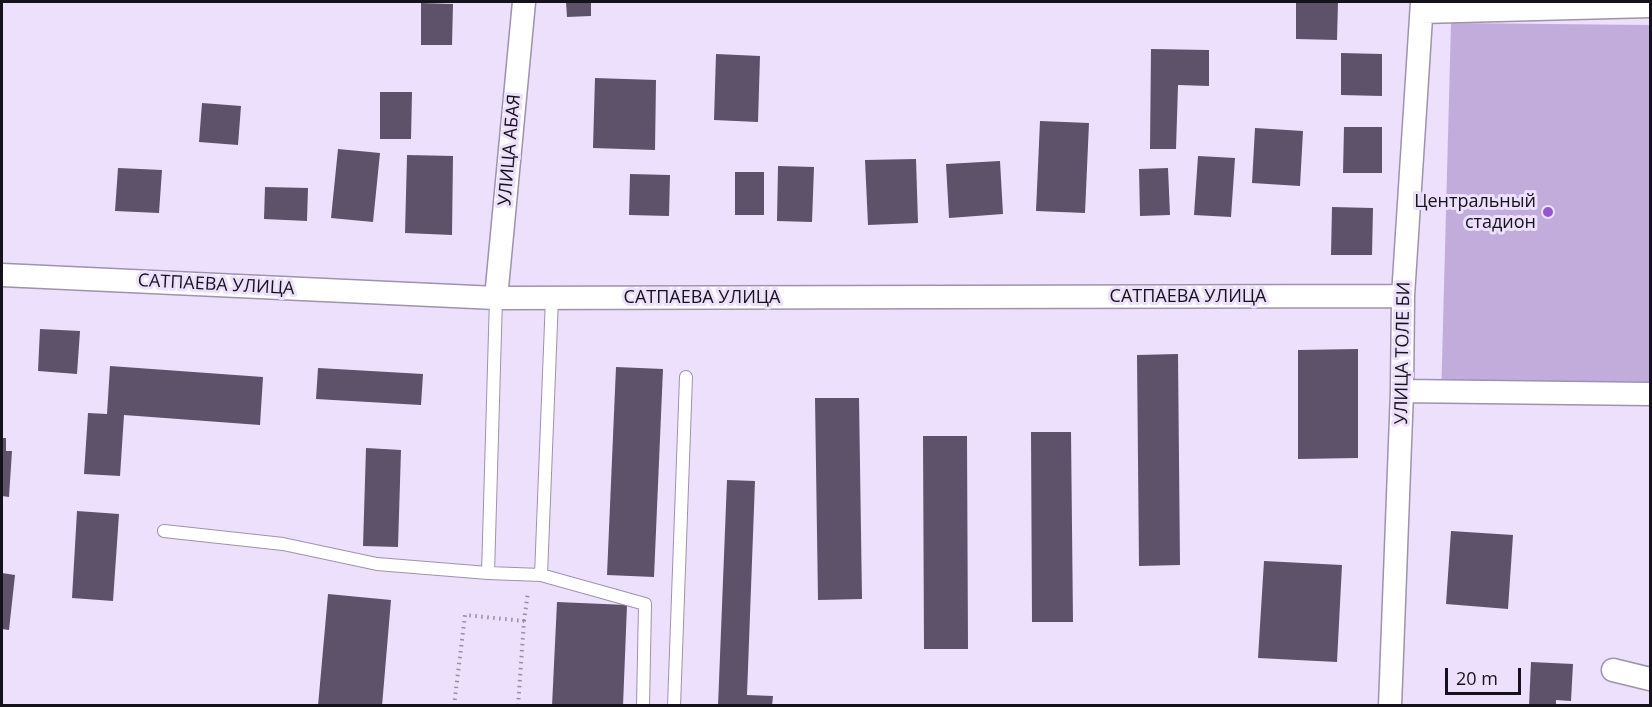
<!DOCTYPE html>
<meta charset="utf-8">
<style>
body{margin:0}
#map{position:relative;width:1652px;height:707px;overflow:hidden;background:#ede0fc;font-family:"Open Sans",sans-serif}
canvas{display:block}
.frame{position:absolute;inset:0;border:3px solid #16121b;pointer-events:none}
.scale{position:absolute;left:1445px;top:668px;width:76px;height:27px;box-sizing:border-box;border:3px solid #16121b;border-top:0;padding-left:8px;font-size:18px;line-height:21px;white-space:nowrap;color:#16121b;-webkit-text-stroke:4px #ede0fc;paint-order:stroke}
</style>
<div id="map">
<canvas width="1652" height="707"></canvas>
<div class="frame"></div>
<div class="scale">20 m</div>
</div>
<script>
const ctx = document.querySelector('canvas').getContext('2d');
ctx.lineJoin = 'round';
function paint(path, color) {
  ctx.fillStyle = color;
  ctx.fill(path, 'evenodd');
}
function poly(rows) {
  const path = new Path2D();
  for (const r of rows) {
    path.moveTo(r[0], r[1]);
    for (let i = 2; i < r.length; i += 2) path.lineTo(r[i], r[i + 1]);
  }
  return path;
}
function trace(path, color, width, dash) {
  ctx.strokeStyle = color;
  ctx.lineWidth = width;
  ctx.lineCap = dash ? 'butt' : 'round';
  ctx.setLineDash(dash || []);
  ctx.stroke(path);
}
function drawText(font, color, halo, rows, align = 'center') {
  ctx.font = font + ' "Open Sans",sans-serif';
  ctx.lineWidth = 6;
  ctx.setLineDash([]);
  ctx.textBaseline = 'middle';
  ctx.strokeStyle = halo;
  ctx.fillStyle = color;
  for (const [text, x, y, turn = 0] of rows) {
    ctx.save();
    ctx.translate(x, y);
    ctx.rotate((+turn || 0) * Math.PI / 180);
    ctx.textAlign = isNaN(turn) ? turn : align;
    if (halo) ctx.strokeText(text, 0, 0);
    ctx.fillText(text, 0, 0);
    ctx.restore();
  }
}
paint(poly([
 [1451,23,1650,25,1650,405,1441,399]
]), '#c2acdc');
paint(poly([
 [566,2,591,2,591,16,567,17],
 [1296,2,1338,2,1337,40,1296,39],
 [421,3,453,4,452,45,421,45],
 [1151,49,1209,50,1209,86,1178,85,1176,149,1150,149],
 [1341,53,1382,54,1382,96,1341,95],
 [716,54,760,56,758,122,714,120],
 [595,78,656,80,655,150,593,148],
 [380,92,412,92,411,139,380,139],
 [202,103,241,106,238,145,199,142],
 [1040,121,1089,123,1085,213,1036,211],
 [1344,127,1382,127,1382,173,1343,173],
 [1255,128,1303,131,1300,186,1252,183],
 [338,149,380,153,373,222,331,218],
 [407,155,453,156,452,235,405,233],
 [1198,156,1235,158,1231,217,1194,215],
 [916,159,918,223,868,225,865,160],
 [1000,161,1003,214,949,218,946,164],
 [778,166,814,167,812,222,777,221],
 [118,168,162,170,159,213,115,211],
 [1168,168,1170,215,1140,216,1139,169],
 [735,172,764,172,764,215,735,215],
 [630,174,670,175,669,216,629,215],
 [265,187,308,188,307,221,264,219],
 [1332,207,1373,208,1372,255,1331,255],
 [40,329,80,331,77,374,38,371],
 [1358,349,1358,458,1298,459,1298,350],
 [1178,354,1180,565,1139,566,1137,355],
 [110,366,263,377,260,425,124,415,120,476,84,474,88,413,107,414],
 [616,367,663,369,654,577,607,575],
 [318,368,423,374,421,405,316,399],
 [815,398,859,398,862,599,818,600],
 [1031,432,1071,432,1073,622,1032,622],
 [923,436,967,436,968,649,924,649],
 [2,438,6,438,6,451,12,451,9,497,2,496],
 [366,448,401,450,398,547,363,546],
 [727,480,755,481,747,695,773,696,772,706,718,706],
 [77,511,119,514,113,601,72,598],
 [1451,531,1513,535,1508,609,1446,604],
 [1264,561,1342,565,1337,662,1258,658],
 [2,573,15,575,9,630,2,629],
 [328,594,391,600,382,706,318,706],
 [557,602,627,605,623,706,552,706],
 [1531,662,1573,664,1571,701,1556,700,1556,706,1529,706]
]), '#5d526a');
const service = poly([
 [164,531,283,544,377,564,488,573,541,575,645,604,643,706],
 [488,573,496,298],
 [541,575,552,298],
 [674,706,686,377]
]);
const minor = poly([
 [1422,12,1650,6],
 [2,275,496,298,1403,296],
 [496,298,524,2],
 [1402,391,1650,394],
 [1613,670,1650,679],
 [1390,706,1402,391,1403,296,1422,2]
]);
trace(service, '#9e92ac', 14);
trace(minor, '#9e92ac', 25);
trace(poly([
 [524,621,528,592],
 [454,706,465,615,524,621,518,706],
 [487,706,487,700]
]), '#978ea2', 4, [1.5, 4.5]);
trace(service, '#fff', 12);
trace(minor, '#fff', 22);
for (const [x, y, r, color] of [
 [1548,212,6,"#9657ce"]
]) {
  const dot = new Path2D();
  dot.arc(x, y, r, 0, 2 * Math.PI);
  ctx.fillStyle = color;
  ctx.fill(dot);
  trace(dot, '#ede0fc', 2);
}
drawText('18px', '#16121b', '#ede0fc', [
 ["УЛИЦА АБАЯ",510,150,-85],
 ["САТПАЕВА УЛИЦА",216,285,3],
 ["САТПАЕВА УЛИЦА",1188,297],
 ["САТПАЕВА УЛИЦА",702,298],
 ["УЛИЦА ТОЛЕ БИ",1403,353,-89]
]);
drawText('18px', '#16121b', '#ede0fc', [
 ["Центральный",1536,202],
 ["стадион",1536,223]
], 'right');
</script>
